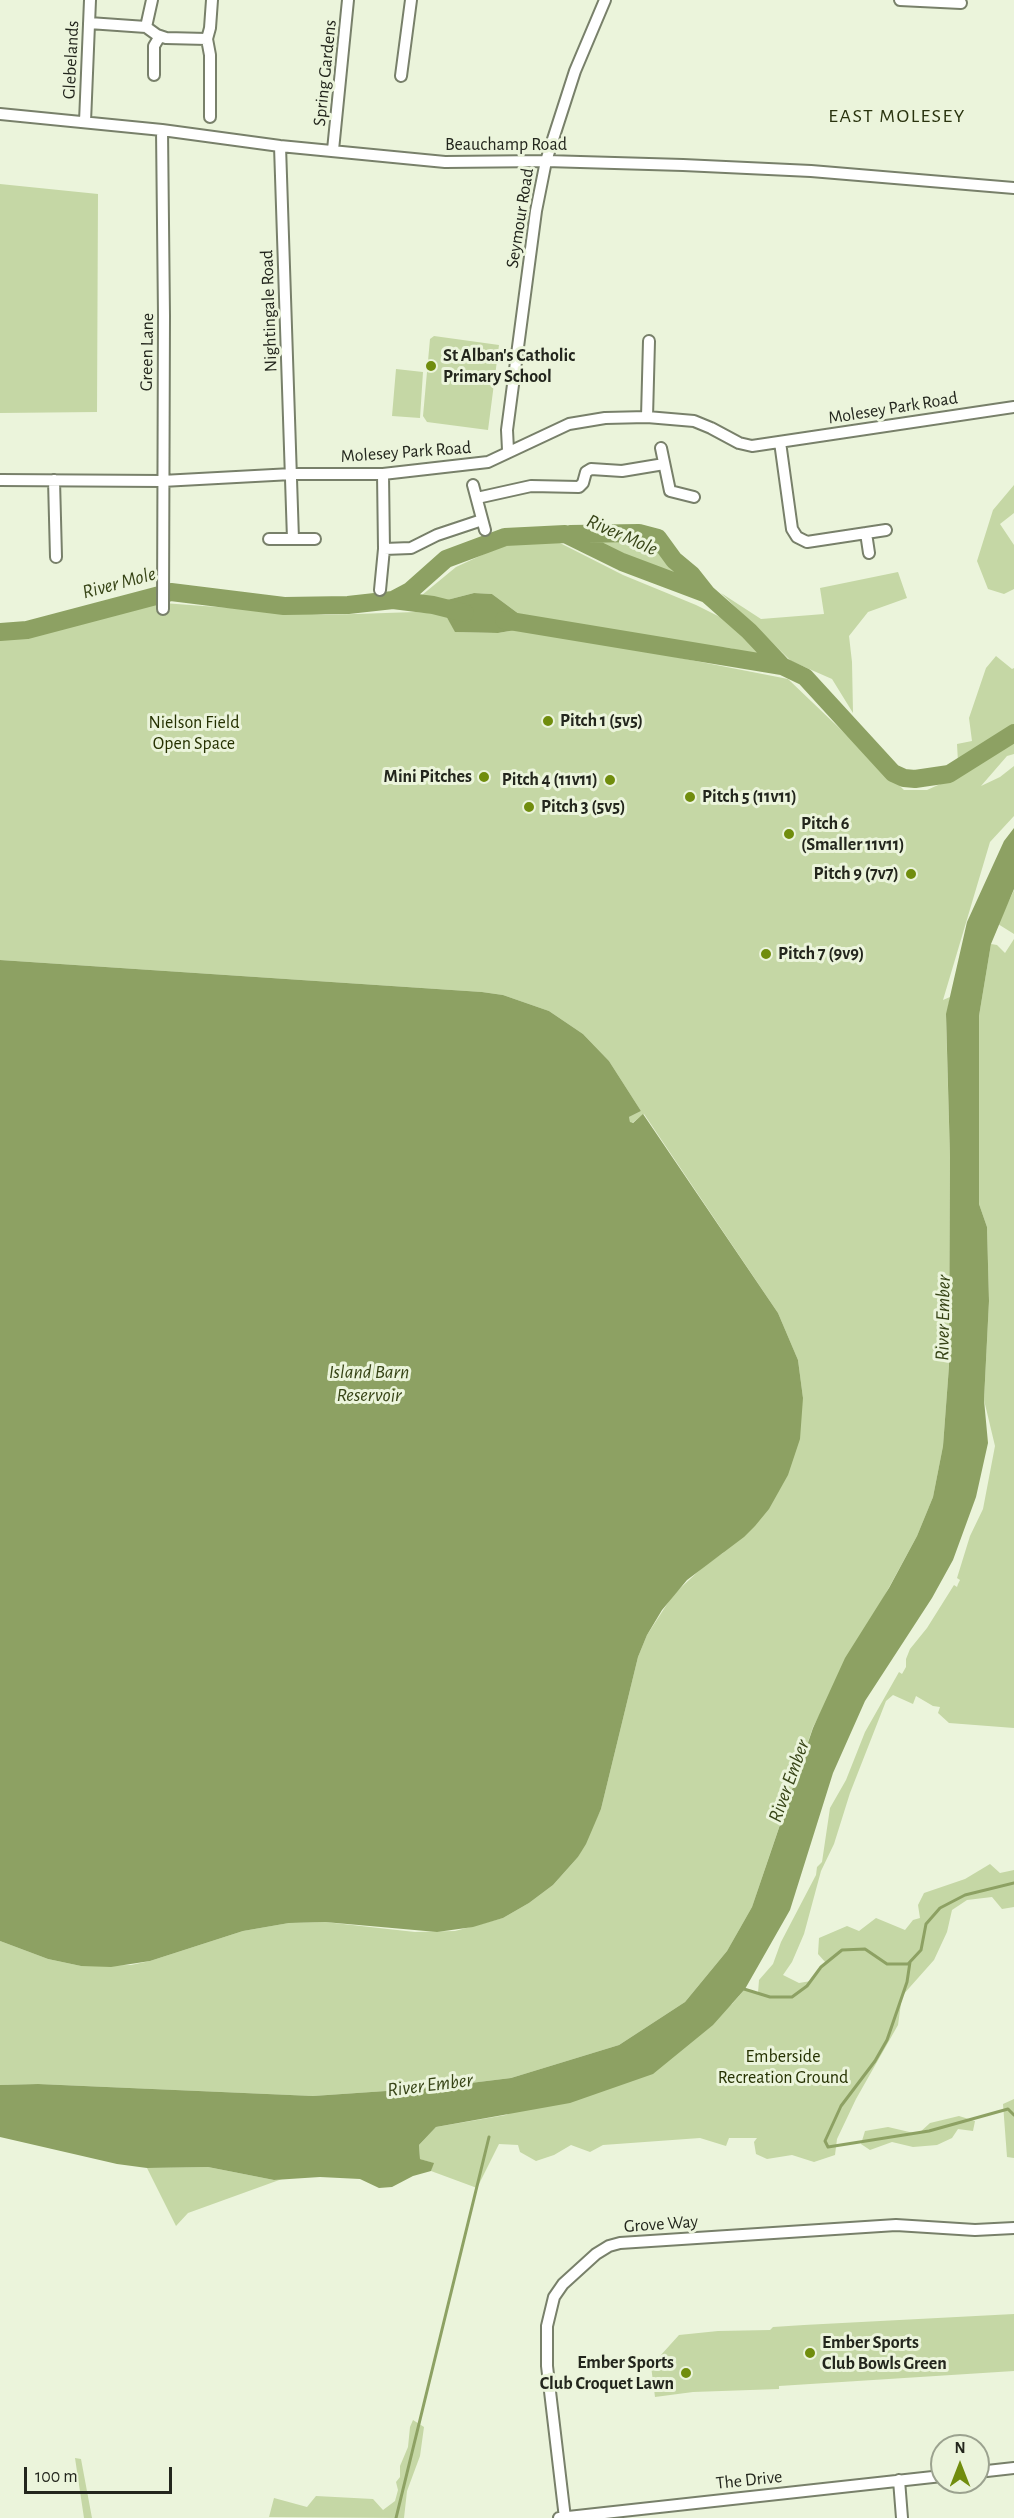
<!DOCTYPE html>
<style>
body{margin:0}
#map{position:relative;width:1014px;height:2518px;overflow:hidden;background:#ebf4db;font-family:"Alegreya Sans",sans-serif}
canvas{display:block}
.north{position:absolute;left:930px;top:2434px;width:60px;height:60px;box-sizing:border-box;background:#ebf4db;border:2px solid #9ba28f;border-radius:50%;rotate:0deg;font-size:16px;font-weight:700;line-height:24px;text-align:center;color:#23261d}
.north::after{content:'';display:block;margin:auto;width:21px;height:27px;background:#708d0d;clip-path:polygon(50% 0,100% 100%,50% 72%,0 100%)}
.scale{position:absolute;left:24px;top:2467px;width:148px;height:27px;box-sizing:border-box;border:3px solid #23261d;border-top:0;padding-left:8px;font-size:18px;line-height:21px;white-space:nowrap;color:#23261d;-webkit-text-stroke:4px #ebf4db;paint-order:stroke}
</style>
<div id="map">
<canvas width="1014" height="2518"></canvas>
<div class="north">N</div>
<div class="scale">100 m</div>
</div>
<script>
const ctx = document.querySelector('canvas').getContext('2d');
ctx.lineJoin = 'round';
function paint(path, color) {
  ctx.fillStyle = color;
  ctx.fill(path, 'evenodd');
}
function poly(rows) {
  const path = new Path2D();
  for (const r of rows) {
    path.moveTo(r[0], r[1]);
    for (let i = 2; i < r.length; i += 2) path.lineTo(r[i], r[i + 1]);
  }
  return path;
}
function trace(path, color, width, dash) {
  ctx.strokeStyle = color;
  ctx.lineWidth = width;
  ctx.lineCap = dash ? 'butt' : 'round';
  ctx.setLineDash(dash || []);
  ctx.stroke(path);
}
function drawText(font, color, halo, rows, align = 'center') {
  ctx.font = font + ' "Alegreya Sans",sans-serif';
  ctx.lineWidth = 6;
  ctx.setLineDash([]);
  ctx.textBaseline = 'middle';
  ctx.strokeStyle = halo;
  ctx.fillStyle = color;
  for (const [text, x, y, turn = 0] of rows) {
    ctx.save();
    ctx.translate(x, y);
    ctx.rotate((+turn || 0) * Math.PI / 180);
    ctx.textAlign = isNaN(turn) ? turn : align;
    if (halo) ctx.strokeText(text, 0, 0);
    ctx.fillText(text, 0, 0);
    ctx.restore();
  }
}
paint(poly([
 [0,184,98,194,97,412,0,413],
 [434,336,499,345,488,430,427,422,423,416,430,339],
 [396,369,423,372,420,418,392,416],
 [1014,485,1014,513,1000,524,1014,545,1014,589,1004,594,988,589,977,561,993,510],
 [587,540,653,543,691,583],
 [519,541,560,543,623,575,696,605,734,624,765,658,730,648,678,644,527,620,492,594,474,593,443,601,422,595,456,567,495,549],
 [898,572,907,598,868,612,849,636,852,662,853,713,832,679,791,661,721,593,761,619,824,614,820,588],
 [163,603,325,615,416,612,438,614,446,616,456,632,498,633,527,628,788,679,904,790,927,790,967,772,1014,743,1014,754,1007,756,981,786,1000,777,1014,766,1014,816,990,842,943,1000,950,997,946,1019,950,1157,949,1366,943,1446,933,1497,917,1536,813,1727,752,1907,727,1951,685,2002,619,2045,511,2078,430,2088,313,2096,38,2084,0,2085,0,1941,48,1959,81,1966,131,1965,150,1961,243,1931,289,1923,325,1922,415,1932,455,1931,503,1918,529,1903,553,1885,578,1857,601,1809,638,1657,647,1635,673,1595,704,1566,723,1553,803,1398,798,1360,778,1313,644,1114,632,1123,630,1123,629,1117,641,1111,609,1061,583,1034,549,1011,503,995,482,992,0,960,0,638,9,640,39,630],
 [996,656,1012,669,1014,668,1014,725,958,762,957,744,972,741,969,718,986,668],
 [1014,890,1014,934,998,924],
 [1014,939,1014,1728,949,1723,938,1713,940,1707,933,1706,916,1696,913,1704,893,1695,886,1701,850,1793,834,1844,821,1871,804,1934,792,1962,783,1975,799,1983,811,1981,826,1963,818,1954,819,1938,847,1926,859,1931,876,1918,905,1930,913,1920,920,1918,918,1905,924,1893,965,1879,990,1864,1000,1873,1014,1870,1014,1907,1002,1909,992,1897,967,1900,952,1910,947,1932,934,1960,902,1996,898,2025,856,2099,837,2139,835,2155,814,2162,792,2155,767,2159,756,2154,754,2142,757,2138,729,2138,726,2146,700,2138,603,2145,590,2152,571,2145,554,2155,536,2161,520,2152,518,2145,499,2144,477,2188,431,2171,433,2163,420,2159,419,2145,436,2127,506,2115,732,2004,745,1989,758,1993,759,1980,773,1964,781,1942,816,1875,817,1867,822,1862,830,1808,846,1780,865,1732,899,1672,902,1674,906,1667,906,1659,910,1649,927,1628,954,1585,957,1587,958,1584,960,1580,957,1578,970,1536,983,1509,995,1446,984,1400,989,1301,987,1227,979,1204,979,1016,991,944,997,945,1005,953],
 [1014,2099,1014,2158,1007,2157,1003,2104],
 [959,2116,975,2121,973,2131,958,2129,952,2138,937,2145,913,2147,892,2142,870,2150,861,2144,865,2131,888,2127,918,2134,930,2123],
 [208,2167,274,2180,282,2179,188,2213,176,2226,147,2168],
 [1014,2314,1014,2371,779,2386,779,2389,693,2392,655,2397,651,2366,679,2335,718,2331,770,2330,773,2327,804,2325],
 [413,2420,424,2427,420,2456,407,2491,404,2518,269,2517,274,2498,307,2507,316,2496,373,2499,383,2510,395,2501,398,2490,396,2482,400,2477,400,2466,408,2447,410,2427],
 [75,2458,81,2459,92,2518,84,2518]
]), '#c5d7a5');
paint(poly([
 [474,593,492,594,527,620,527,628,498,633,455,632,441,607,443,601],
 [1014,828,1014,889,991,944,979,1016,979,1204,987,1227,989,1301,984,1400,988,1443,976,1497,953,1560,932,1598,865,1701,833,1773,790,1910,745,1989,713,2025,653,2074,570,2103,436,2127,419,2145,420,2159,434,2163,431,2171,413,2176,392,2187,379,2188,360,2179,320,2177,274,2180,208,2167,147,2168,117,2164,0,2137,0,2085,38,2084,313,2096,430,2088,511,2078,619,2045,685,2002,727,1951,752,1907,813,1728,845,1658,889,1588,917,1536,933,1497,943,1446,949,1366,950,1157,946,1014,967,922,1004,841],
 [0,960,482,992,503,995,549,1011,583,1034,609,1061,641,1111,629,1117,630,1122,633,1123,643,1114,778,1313,798,1360,803,1398,800,1439,788,1475,769,1509,755,1526,744,1537,687,1580,662,1610,647,1635,638,1657,601,1809,586,1844,578,1857,553,1885,529,1903,503,1918,473,1927,437,1932,325,1922,289,1923,243,1931,150,1961,111,1967,81,1966,48,1959,0,1941]
]), '#8da163');
trace(poly([
 [910,1962,907,1982,887,2040,875,2061,841,2106,825,2141,828,2147,929,2131,1008,2109,1014,2115],
 [744,1989,770,1997,792,1997,807,1986,821,1967,842,1950,865,1949,887,1964,908,1964,921,1950,926,1924,940,1908,965,1895,1014,1883],
 [396,2518,489,2137]
]), '#8da163', 3);
trace(poly([
 [570,534,639,533,658,538,674,560,692,575,707,594],
 [393,600,410,591,446,559,505,537,565,534,622,562,707,594,749,631,782,666],
 [504,620,782,666,805,677,893,773,904,778,915,779,949,774,1014,733],
 [0,632,27,630,171,592,284,606,348,605,393,600,433,605,465,613]
]), '#8da163', 18);
const minor = poly([
 [900,0,961,3],
 [89,23,146,27,157,35,166,38,207,39],
 [146,27,152,0],
 [154,75,154,46,160,36],
 [401,76,411,0],
 [0,114,162,130,280,146,445,162,546,161,683,165,811,171,1014,188],
 [210,117,210,55,207,39,210,28,212,0],
 [85,122,90,0],
 [162,130,164,316,163,609],
 [280,146,293,539],
 [333,150,348,0],
 [647,417,649,341],
 [780,442,792,529,797,537,807,542,886,530],
 [661,448,670,491,694,497],
 [508,450,507,430,536,211,546,161,575,71,605,0],
 [0,480,162,481,292,474,383,474,488,462,569,424,605,418,647,417,694,421,711,428,739,443,752,446,1014,407],
 [54,480,56,557],
 [473,485,485,530],
 [477,498,531,486,579,487,583,483,586,472,591,469,622,471,664,464],
 [866,533,869,553],
 [269,539,315,539],
 [384,549,411,548,437,535,482,520],
 [380,590,384,549,383,474],
 [978,2472,1014,2468],
 [899,2480,902,2518],
 [559,2518,942,2476],
 [565,2518,547,2366,547,2326,554,2297,563,2284,596,2254,609,2246,620,2243,896,2225,975,2230,1014,2228]
]);
trace(minor, '#78806a', 14);
trace(minor, '#fff', 10);
for (const [x, y, r, color] of [
 [431,366,6,"#708d0d"],
 [548,721,6,"#708d0d"],
 [484,777,6,"#708d0d"],
 [610,780,6,"#708d0d"],
 [690,797,6,"#708d0d"],
 [529,807,6,"#708d0d"],
 [789,834,6,"#708d0d"],
 [911,874,6,"#708d0d"],
 [766,954,6,"#708d0d"],
 [810,2353,6,"#708d0d"],
 [686,2373,6,"#708d0d"]
]) {
  const dot = new Path2D();
  dot.arc(x, y, r, 0, 2 * Math.PI);
  ctx.fillStyle = color;
  ctx.fill(dot);
  trace(dot, '#ebf4db', 2);
}
drawText('18px', '#23261d', '#ebf4db', [
 ["Glebelands",71,60,-87],
 ["Spring Gardens",325,73,-84],
 ["Beauchamp Road",506,145],
 ["Seymour Road",520,218,-81],
 ["Nightingale Road",269,311,-92],
 ["Green Lane",147,352,-89],
 ["Molesey Park Road",893,408,-9],
 ["Molesey Park Road",406,452,-4],
 ["Grove Way",661,2224,-4],
 ["The Drive",749,2480,-6]
]);
drawText('bold 18px', '#23261d', '#ebf4db', [
 ["St Alban's Catholic",443,356],
 ["Primary School",443,377],
 ["Pitch 1 (5v5)",560,721],
 ["Mini Pitches",472,777,"right"],
 ["Pitch 4 (11v11)",598,780,"right"],
 ["Pitch 5 (11v11)",702,797],
 ["Pitch 3 (5v5)",541,807],
 ["Pitch 6",801,824],
 ["(Smaller 11v11)",801,845],
 ["Pitch 9 (7v7)",899,874,"right"],
 ["Pitch 7 (9v9)",778,954],
 ["Ember Sports",822,2343],
 ["Club Bowls Green",822,2364],
 ["Ember Sports",674,2363,"right"],
 ["Club Croquet Lawn",674,2384,"right"]
], 'left');
drawText('18px', '#253101', '#ebf4db', [
 ["Nielson Field",194,723],
 ["Open Space",194,744],
 ["Emberside",783,2057],
 ["Recreation Ground",783,2078]
]);
ctx.letterSpacing = '1.5px';
drawText('20px', '#29330e', '#ebf4db', [
 ["EAST MOLESEY",897,116]
]);
ctx.letterSpacing = '0px';
drawText('italic 20px', '#374416', '#ebf4db', [
 ["River Mole",622,535,24],
 ["River Mole",119,583,-15],
 ["River Ember",943,1318,-89],
 ["Island Barn",369,1372],
 ["Reservoir",369,1395],
 ["River Ember",789,1781,-70],
 ["River Ember",430,2085,-7]
]);
</script>
